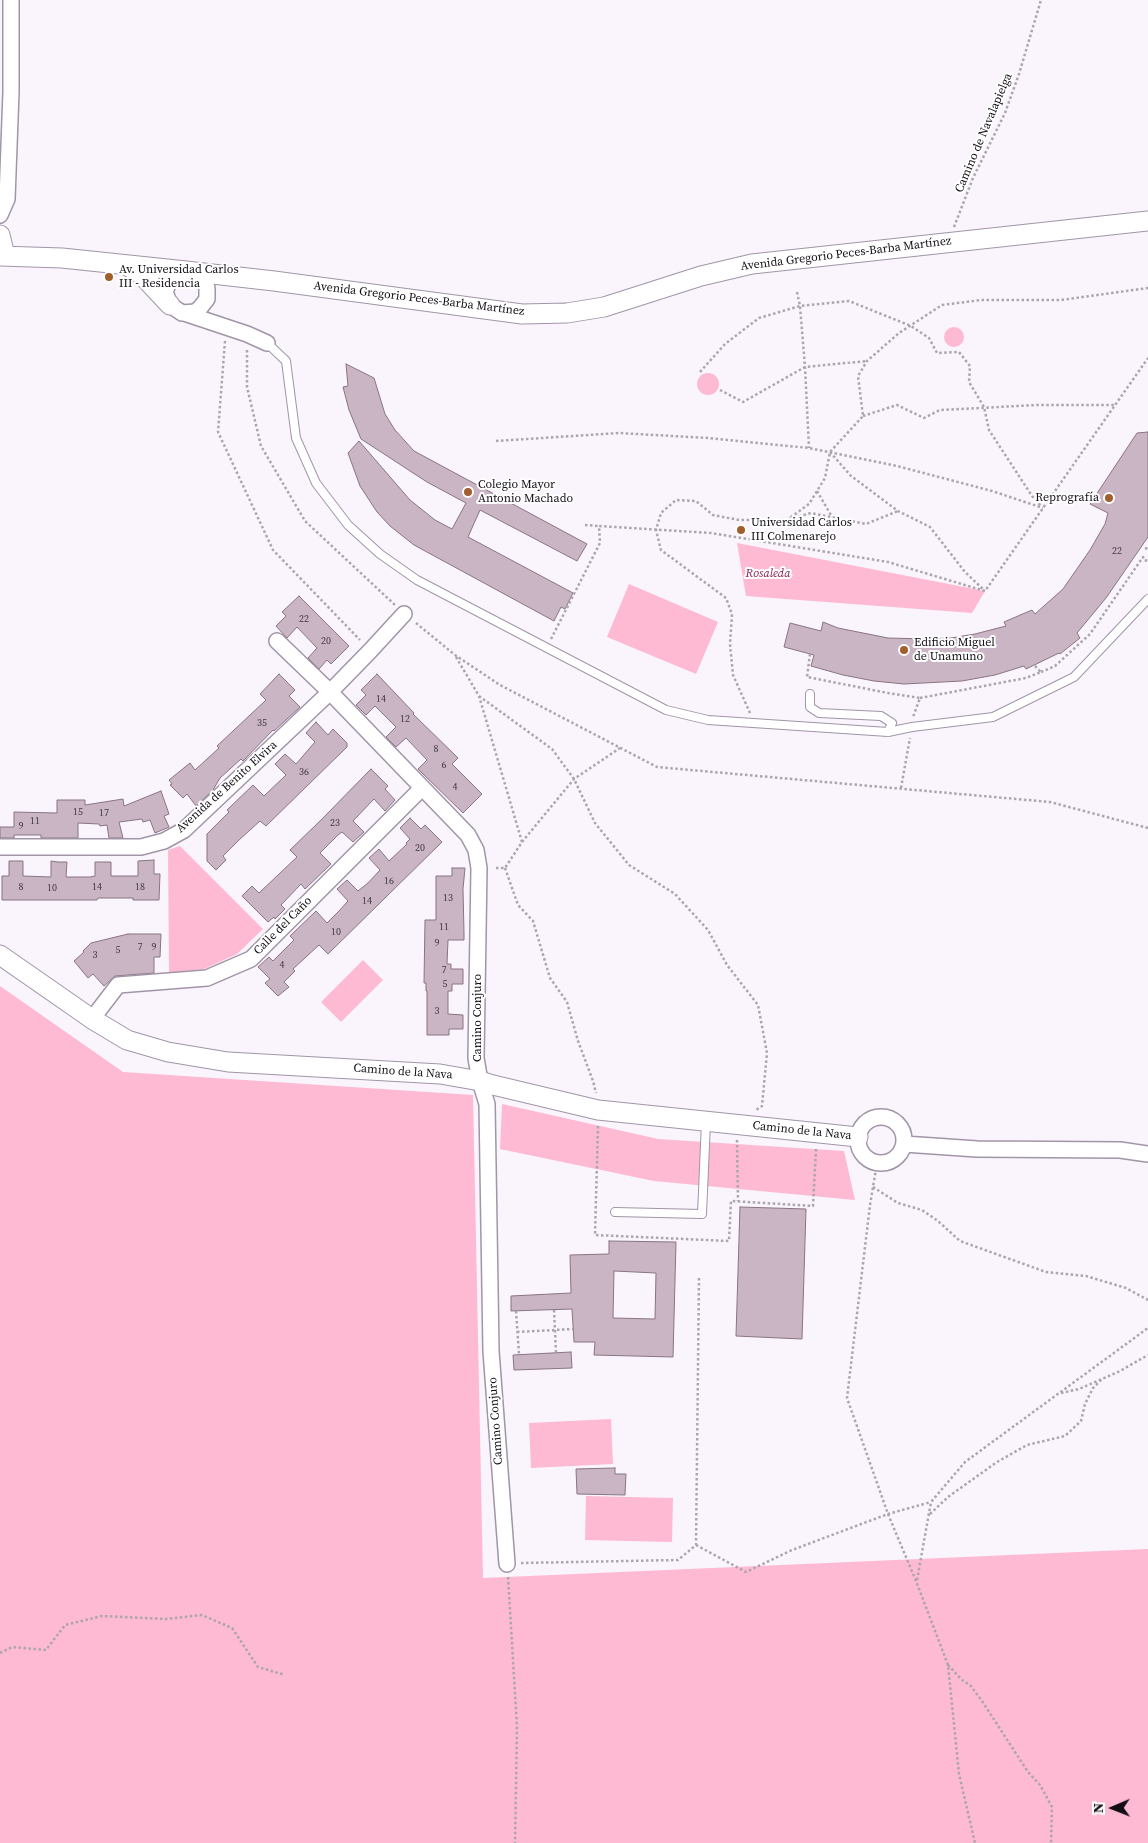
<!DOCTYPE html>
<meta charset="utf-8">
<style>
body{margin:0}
#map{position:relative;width:1148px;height:1843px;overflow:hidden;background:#faf4fd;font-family:"Source Serif 4",serif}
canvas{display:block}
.north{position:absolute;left:1088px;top:1783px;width:50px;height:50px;-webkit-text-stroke:4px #fff;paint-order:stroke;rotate:269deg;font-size:14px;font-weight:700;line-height:20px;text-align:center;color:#130e15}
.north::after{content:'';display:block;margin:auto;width:18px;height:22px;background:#130e15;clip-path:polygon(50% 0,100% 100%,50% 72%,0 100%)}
</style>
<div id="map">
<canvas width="1148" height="1843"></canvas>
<div class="north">N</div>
</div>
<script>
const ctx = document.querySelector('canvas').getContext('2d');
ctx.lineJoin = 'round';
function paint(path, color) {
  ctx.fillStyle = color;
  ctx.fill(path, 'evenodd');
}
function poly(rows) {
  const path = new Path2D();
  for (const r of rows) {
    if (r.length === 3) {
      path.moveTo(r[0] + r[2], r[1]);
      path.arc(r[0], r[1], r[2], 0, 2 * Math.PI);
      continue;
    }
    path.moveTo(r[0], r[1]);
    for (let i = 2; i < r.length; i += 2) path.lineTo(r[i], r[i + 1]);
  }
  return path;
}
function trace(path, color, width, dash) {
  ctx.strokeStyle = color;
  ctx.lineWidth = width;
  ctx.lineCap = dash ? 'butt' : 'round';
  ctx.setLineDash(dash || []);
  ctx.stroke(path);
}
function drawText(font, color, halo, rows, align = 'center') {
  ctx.font = font + ' "Source Serif 4",serif';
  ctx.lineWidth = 4;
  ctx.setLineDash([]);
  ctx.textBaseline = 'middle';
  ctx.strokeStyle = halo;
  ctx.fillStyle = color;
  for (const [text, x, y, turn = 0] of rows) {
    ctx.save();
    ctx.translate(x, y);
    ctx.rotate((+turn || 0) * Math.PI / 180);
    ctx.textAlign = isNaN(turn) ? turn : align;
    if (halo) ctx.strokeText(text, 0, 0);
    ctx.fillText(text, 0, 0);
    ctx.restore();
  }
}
paint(poly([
 [954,337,10],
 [708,384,11],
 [737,543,985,591,972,613,746,596],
 [629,584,718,622,696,674,607,637],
 [180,846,263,929,237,954,204,969,169,973,168,850],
 [363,960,383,980,341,1022,321,1002],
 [0,986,123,1072,473,1095,483,1578,1148,1549,1148,1843,0,1843],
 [502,1104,658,1139,844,1151,855,1200,654,1181,500,1149],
 [611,1419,613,1464,531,1468,529,1423],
 [586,1496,673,1498,672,1542,585,1540]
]), '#feb9d3');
const building = poly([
 [346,364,374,378,385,414,395,430,414,451,587,544,577,561,480,510,468,537,573,593,565,609,561,607,554,621,414,545,390,526,377,512,360,486,348,453,359,441,410,500,435,520,452,529,466,503,427,482,361,439,349,410,343,387,348,386,346,364],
 [1148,432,1148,537,1106,598,1077,633,1080,638,1060,654,1059,653,1026,669,1024,666,995,675,962,681,904,684,874,681,843,675,811,666,814,655,784,647,790,623,821,631,823,622,838,628,888,638,927,639,951,638,975,634,1006,626,1004,622,1032,610,1035,614,1063,589,1090,550,1105,524,1108,513,1090,504,1137,433,1148,432],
 [299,596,349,646,331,664,327,660,319,669,308,658,317,648,297,627,287,638,276,626,286,616,282,612,299,596],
 [279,674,295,690,289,696,300,707,274,731,273,730,243,761,241,759,220,778,213,790,196,806,187,794,183,798,170,785,172,784,169,780,190,763,195,770,219,748,217,746,266,700,260,694,279,674],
 [377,674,414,713,413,714,458,758,452,764,482,794,463,813,418,769,427,760,406,738,396,747,386,737,396,727,375,706,366,715,356,705,366,695,361,690,377,674],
 [316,722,328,735,333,729,347,743,347,747,266,826,260,821,239,840,223,856,226,860,216,870,207,861,207,834,229,812,227,810,253,785,264,796,286,775,275,764,285,754,296,764,315,742,306,733,316,722],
 [371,769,388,786,385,789,395,800,385,811,374,799,353,821,364,832,353,842,342,832,338,835,320,853,331,864,305,889,301,884,281,905,285,909,275,919,274,917,268,922,242,896,252,886,259,893,297,857,290,850,322,819,371,769],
 [161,791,169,814,164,816,169,827,155,833,150,820,143,822,142,819,119,822,123,838,109,838,107,825,100,826,99,824,78,823,78,838,41,838,41,835,14,835,14,838,0,838,0,827,14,827,14,812,57,813,57,800,85,800,85,805,123,799,124,806,161,791],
 [410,818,421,829,425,825,442,842,328,954,319,945,293,969,295,971,284,982,289,987,278,996,265,983,270,979,258,967,269,957,273,961,294,940,290,936,316,911,327,923,339,911,348,901,337,889,347,880,358,891,368,883,380,870,369,858,379,849,389,861,407,844,406,843,410,839,400,828,410,818],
 [154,860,154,874,160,874,159,900,133,900,133,898,98,898,97,900,2,900,2,876,9,876,9,861,23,861,23,876,51,877,51,861,58,862,67,862,66,877,90,877,95,876,95,862,111,862,111,876,138,876,138,861,154,860],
 [452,868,465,868,463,889,464,933,464,940,448,940,447,964,451,964,451,969,463,969,463,984,452,984,452,991,448,991,448,1014,463,1015,463,1029,449,1029,449,1035,427,1035,427,991,426,991,426,983,424,983,425,920,436,920,436,876,452,876,452,868],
 [128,934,161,934,160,957,154,957,154,973,115,976,104,986,93,974,88,978,74,961,84,952,83,951,91,943,128,934],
 [740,1207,806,1209,802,1339,736,1336,740,1207],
 [609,1241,676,1242,673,1357,594,1355,595,1342,574,1342,572,1309,511,1311,511,1296,571,1293,570,1255,609,1254,609,1241],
 [614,1271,656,1273,655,1319,613,1318,614,1271],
 [571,1352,572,1368,514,1370,513,1355,571,1352],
 [615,1468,615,1474,626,1474,625,1495,577,1494,576,1469,615,1468]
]);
paint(building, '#cab5c5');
trace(building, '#887483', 1);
const service = poly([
 [267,343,286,361,296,438,316,483,348,525,380,554,417,580,666,710,708,720,888,732,912,727,993,717,1074,677,1148,599],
 [810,694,810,707,819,713,881,716,892,723,888,732],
 [615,1212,702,1214,706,1122]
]);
const minor = poly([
 [0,215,7,199,11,92,11,0],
 [186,271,175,274,170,279,165,292,170,305,182,313,195,312,200,308,207,299,207,289,206,283,198,274,192,272],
 [184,313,247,334,267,343],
 [277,641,330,692,468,835,476,850,479,868,476,1058,480,1081,487,1104,491,1351,507,1564],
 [0,847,141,847,164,841,184,830,330,692,370,651,404,614],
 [92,1019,118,985,207,978,251,959,422,788],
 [881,1140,23],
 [904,1144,977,1149,1120,1150,1148,1154]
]);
const tertiary = poly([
 [0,235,5,256],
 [0,256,62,258,186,271,274,281,522,314,567,313,604,307,701,276,752,264,1148,221],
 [126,265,141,274,170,305],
 [0,955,92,1019,127,1040,168,1052,228,1062,440,1074,480,1081,493,1085,598,1110,858,1137]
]);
trace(service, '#a195a8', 10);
trace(minor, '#a195a8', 18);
trace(tertiary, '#a195a8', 21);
trace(poly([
 [954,227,973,178,1005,113,1019,74,1041,0],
 [797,292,800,306,805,367,809,448],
 [225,341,218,432,273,550,360,640],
 [247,350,247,387,261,446,305,521,395,605],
 [700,372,725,344,759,318,800,306,849,301,911,326,929,338,937,353,959,352,970,366,969,382,984,407,989,430,1032,496,1042,507],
 [720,390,743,402,805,367,867,361],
 [863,416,897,405,924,418,940,410,1038,405,1115,405],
 [496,441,619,433,708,438,809,448,897,466,992,491,1043,508],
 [830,452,851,476,898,511,930,527,965,572,984,590],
 [817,491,832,517],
 [789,519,811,513,866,524,898,511],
 [585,525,599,526],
 [1145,548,1148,549],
 [416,623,455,655,500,685,657,767,1050,802,1148,828],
 [551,639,600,543,599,526,711,533,888,562,985,591,1148,358],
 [810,654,807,677,888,693,920,698,913,717],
 [456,657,479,696,522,842,505,868,494,868],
 [1041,672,1055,666,1090,634,1143,557,1144,560,1148,561],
 [479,696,552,749,574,779,595,823,629,865,675,894,708,930,727,965,758,1005,767,1053,762,1106,756,1110],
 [920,698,1026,678,1041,672,1034,665],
 [750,713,733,675,730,644,732,614,726,598,661,550,656,530,661,513,676,500,696,501,713,515,739,520,787,520,809,504,825,478,830,452,863,416,858,376,867,361,899,333,942,305,981,300,1061,300,1148,288],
 [901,788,910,738],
 [522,842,574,779,620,748],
 [505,868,518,905,533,921,550,978,567,1002,578,1041,593,1081,596,1093],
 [598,1126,595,1235,729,1241,731,1201,813,1206,816,1149],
 [737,1140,738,1201],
 [877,1163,870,1205,847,1398,888,1514,916,1581,948,1665,959,1774,975,1843],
 [873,1187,898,1203,922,1210,938,1221,960,1241,1046,1272,1086,1276,1126,1288,1148,1300],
 [554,1310,556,1353],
 [516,1311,519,1354],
 [517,1332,573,1329],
 [1061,1393,1079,1389,1120,1371,1148,1355],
 [930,1514,948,1497,997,1462,1027,1445,1065,1436,1081,1421,1085,1404,1093,1388,1102,1379],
 [696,1545,746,1572,792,1550,888,1514,931,1502],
 [521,1563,678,1560,696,1545,699,1277],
 [508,1577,517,1726,515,1843],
 [917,1580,931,1502,965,1462,1148,1328],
 [0,1653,12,1647,46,1650,65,1625,102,1616,166,1619,202,1615,232,1628,258,1667,285,1675],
 [948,1665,962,1680,970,1685,982,1701,1028,1772,1040,1785,1052,1807,1051,1843]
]), '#aba5ad', 2.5, [2.5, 2.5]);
trace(service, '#fff', 8);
trace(minor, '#fff', 15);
trace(tertiary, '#fff', 19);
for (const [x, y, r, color] of [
 [109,277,5,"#a15f2c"],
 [468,492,5,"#a15f2c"],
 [1109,498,5,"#a15f2c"],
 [741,530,5,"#a15f2c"],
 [904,650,5,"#a15f2c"]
]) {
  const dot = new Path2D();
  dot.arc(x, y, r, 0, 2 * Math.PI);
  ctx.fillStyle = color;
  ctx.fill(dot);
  trace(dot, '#fff', 2);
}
drawText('10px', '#413841', null, [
 ["22",1117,551],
 ["22",304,619],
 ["20",326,641],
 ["14",381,699],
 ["12",405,719],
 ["35",262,723],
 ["8",436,749],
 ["6",444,765],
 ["36",304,772],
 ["4",455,787],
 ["15",78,812],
 ["17",104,813],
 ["11",35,821],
 ["23",335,823],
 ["9",21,826],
 ["20",420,848],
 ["16",389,881],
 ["8",21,887],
 ["14",97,887],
 ["18",140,887],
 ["10",52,888],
 ["13",448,898],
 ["14",367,901],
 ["11",444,927],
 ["10",336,932],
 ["9",437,943],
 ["7",140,947],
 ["9",154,947],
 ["5",118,950],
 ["3",95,955],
 ["4",282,965],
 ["7",444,970],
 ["5",445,984],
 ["3",437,1011]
]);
drawText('12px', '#130e15', '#fff', [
 ["Camino de Navalapielga",984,133,-67],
 ["Avenida Gregorio Peces-Barba Martínez",846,254,-7],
 ["Avenida Gregorio Peces-Barba Martínez",419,299,7],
 ["Avenida de Benito Elvira",227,787,-42],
 ["Calle del Caño",283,926,-45],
 ["Camino Conjuro",478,1018,-90],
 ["Camino de la Nava",403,1072,4],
 ["Camino de la Nava",802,1131,6],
 ["Camino Conjuro",496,1421,-94]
]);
drawText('12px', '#130e15', '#fff', [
 ["Av. Universidad Carlos",119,270],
 ["III - Residencia",119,284],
 ["Colegio Mayor",478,485],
 ["Antonio Machado",478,499],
 ["Reprografía",1099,498,"right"],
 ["Universidad Carlos",751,523],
 ["III Colmenarejo",751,537],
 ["Edificio Miguel",914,643],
 ["de Unamuno",914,657]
], 'left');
drawText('italic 12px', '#881c53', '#fff', [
 ["Rosaleda",768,574]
]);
</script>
